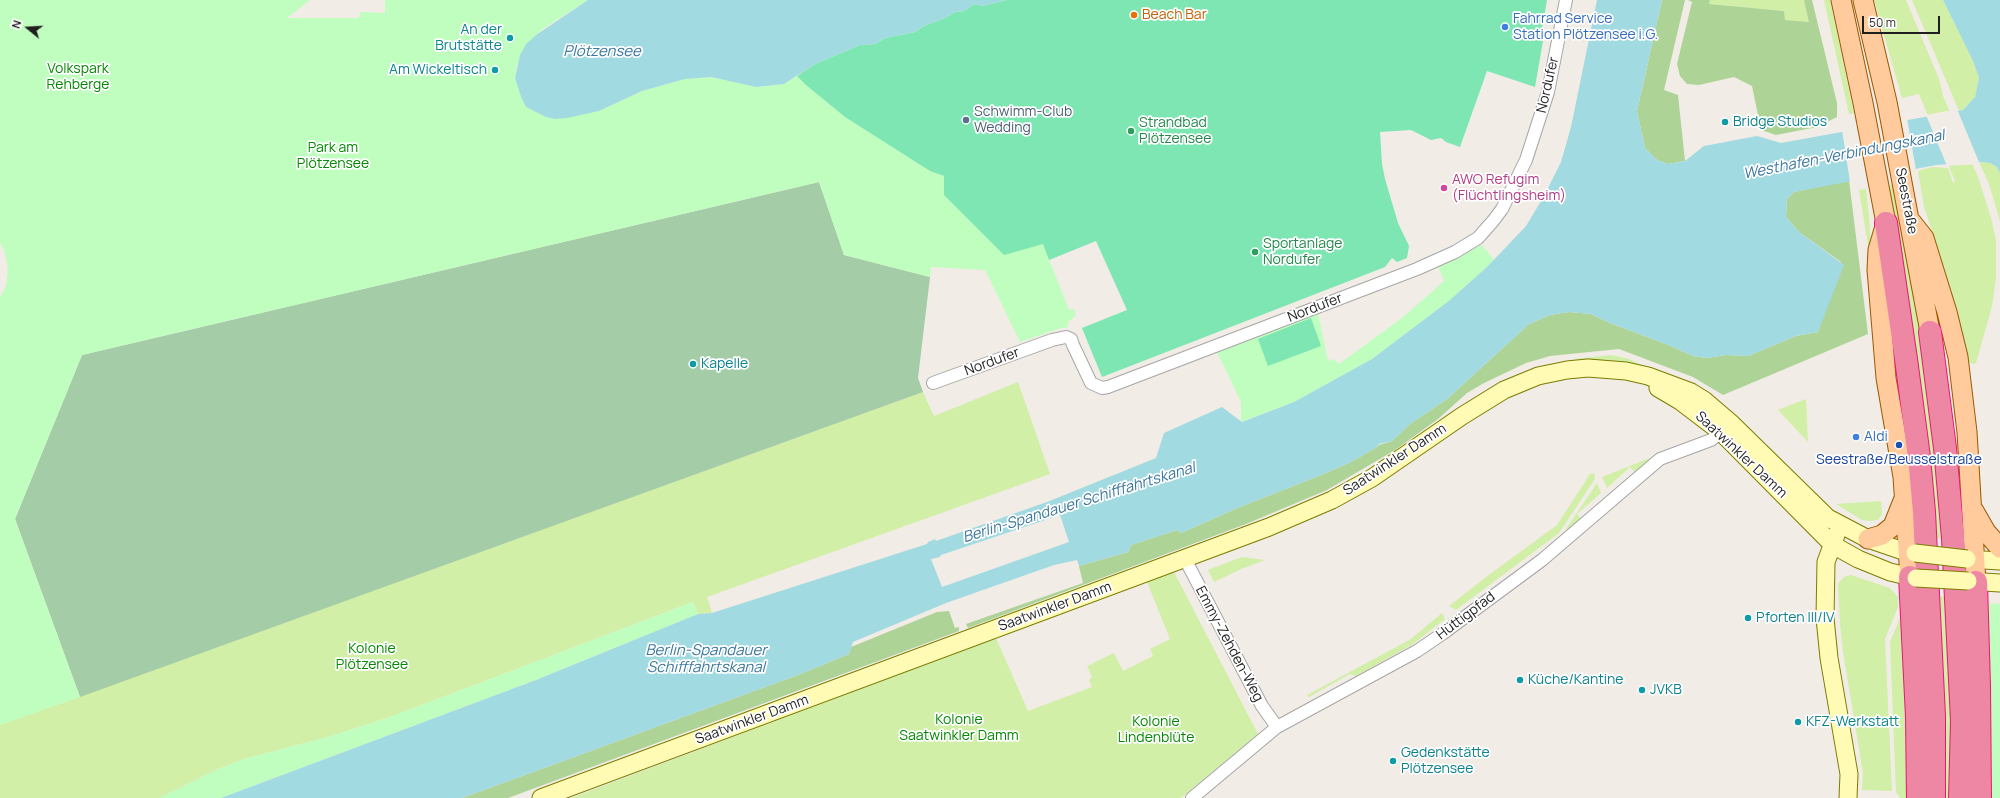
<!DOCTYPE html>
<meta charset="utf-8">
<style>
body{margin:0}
#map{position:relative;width:2000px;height:798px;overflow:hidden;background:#f1ece5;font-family:Manrope,sans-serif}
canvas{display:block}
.north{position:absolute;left:8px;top:8px;width:40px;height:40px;-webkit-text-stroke:3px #fff;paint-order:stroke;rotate:288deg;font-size:11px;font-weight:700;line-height:16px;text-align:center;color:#1f1f1f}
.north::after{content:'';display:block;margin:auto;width:14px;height:18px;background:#1f1f1f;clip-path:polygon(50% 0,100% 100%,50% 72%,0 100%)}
.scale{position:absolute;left:1862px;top:16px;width:78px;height:18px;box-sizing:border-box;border:2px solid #1f1f1f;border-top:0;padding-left:5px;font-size:12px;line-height:14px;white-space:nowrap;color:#1f1f1f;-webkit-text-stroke:3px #fff;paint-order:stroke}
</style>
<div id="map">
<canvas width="2000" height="798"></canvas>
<div class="north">N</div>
<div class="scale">50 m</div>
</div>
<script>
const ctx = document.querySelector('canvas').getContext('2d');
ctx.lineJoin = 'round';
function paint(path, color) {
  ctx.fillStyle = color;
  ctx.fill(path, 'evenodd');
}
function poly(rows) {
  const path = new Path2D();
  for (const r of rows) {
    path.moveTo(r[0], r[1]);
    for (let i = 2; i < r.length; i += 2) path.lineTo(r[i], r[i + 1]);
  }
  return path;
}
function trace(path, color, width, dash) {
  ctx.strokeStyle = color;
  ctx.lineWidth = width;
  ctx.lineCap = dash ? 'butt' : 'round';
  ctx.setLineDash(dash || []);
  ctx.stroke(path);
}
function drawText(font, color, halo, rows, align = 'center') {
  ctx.font = font + ' Manrope,sans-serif';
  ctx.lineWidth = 3.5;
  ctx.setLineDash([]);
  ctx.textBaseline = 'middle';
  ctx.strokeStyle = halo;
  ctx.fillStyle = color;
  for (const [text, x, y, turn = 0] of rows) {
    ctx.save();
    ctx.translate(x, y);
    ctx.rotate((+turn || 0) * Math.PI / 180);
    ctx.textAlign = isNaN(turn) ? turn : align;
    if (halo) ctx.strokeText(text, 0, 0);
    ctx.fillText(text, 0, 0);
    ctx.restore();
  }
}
paint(poly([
 [1710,0,1804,0,1810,22,1785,20,1784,11,1709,4],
 [1824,0,1830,0,1854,113,1849,114],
 [1874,0,1906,0,1939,79,1943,96,1978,177,1991,218,1996,240,1996,278,1992,306,1976,363,1974,364,1966,362,1948,280,1924,207,1918,171,1932,167,1948,168,1953,183,1955,181,1919,94,1902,98],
 [1912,0,1943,0,1973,61,1979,78,1975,97,1963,110,1959,111],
 [1979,162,1990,163,1997,167,2000,173,2000,221,1989,184],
 [1896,184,1925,352,1946,539,1932,538,1886,186],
 [1866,189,1869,216,1871,251,1869,251,1859,190],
 [1611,355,1629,359,1651,369,1574,362,1574,359],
 [1018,382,1050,474,707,597,712,613,698,614,693,602,390,717,328,737,244,759,218,769,160,798,0,798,0,725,923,392,934,416],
 [1806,399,1808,442,1778,410],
 [1655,456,1636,473,1630,467,1607,488,1602,477],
 [1594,473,1595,479,1559,533,1456,610,1449,606,1486,577,1557,525,1590,474],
 [1597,483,1601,493,1577,514,1582,520,1568,531,1566,529],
 [1881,501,1882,514,1878,520,1870,521,1862,520,1836,504],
 [1242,557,1265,560,1241,569,1214,582,1208,570],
 [1174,572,1258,734,1181,798,571,798,996,638,1028,711,1092,687,1089,680,1092,677,1087,666,1114,653,1123,671,1153,656,1150,649,1170,639,1147,582],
 [1851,575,1890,588,1898,597,1898,607,1885,639,1892,791,1862,790,1863,773,1843,652,1840,624,1838,584,1844,577],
 [1936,596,1950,597,1953,798,1941,798],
 [1905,606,1910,798,1900,798,1896,792,1890,642],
 [1442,613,1445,619,1413,644,1356,676,1350,674,1309,697,1307,695,1411,639]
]), '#d1efa7');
paint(poly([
 [1662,0,1685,0,1664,90,1678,95,1685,161,1668,164,1657,160,1645,148,1637,111],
 [1688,0,1710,0,1709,4,1784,11,1785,20,1809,22,1804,0,1812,0,1837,103,1837,117,1817,127,1776,135,1761,130,1752,86,1734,77,1699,85,1687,84,1680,76,1677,64,1692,2],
 [1849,180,1868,334,1723,395,1693,377,1619,349,1550,356,1526,363,1484,383,1467,393,1438,419,1395,450,1327,490,1246,524,968,628,966,624,1083,583,1079,566,1128,552,1131,545,1177,530,1181,533,1235,509,1321,475,1349,463,1377,447,1379,445,1392,441,1410,424,1447,399,1529,324,1550,315,1569,312,1591,314,1610,323,1671,346,1693,356,1707,358,1726,355,1748,356,1796,336,1818,332,1841,262,1799,232,1786,217,1787,199,1794,192],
 [949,611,955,628,959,627,959,631,508,798,462,798,798,675,849,654,851,647,937,612]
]), '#aed396');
paint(poly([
 [819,182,844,255,930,277,918,378,923,392,80,697,15,519,82,355]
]), '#a4cca6');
paint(poly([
 [0,0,310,0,287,18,359,18,360,12,385,13,385,0,588,0,544,28,526,44,517,65,515,78,521,97,527,107,546,117,555,119,599,111,642,91,685,79,711,77,756,87,784,84,797,76,806,85,845,117,930,171,944,176,1043,244,1069,310,1074,309,1076,315,1068,322,1067,328,1061,328,1020,342,985,270,931,267,930,277,844,255,819,182,82,355,15,519,80,697,0,725,0,298,6,286,8,269,5,252,0,243],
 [1482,245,1494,260,1488,266,1450,300,1372,359,1294,402,1241,422,1241,402,1217,352,1318,313,1328,361,1334,359,1339,364,1402,318,1444,281,1438,266],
 [693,602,698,614,536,680,221,798,160,798,218,769,244,759,328,737,390,717],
 [1990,603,2000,604,2000,798,1985,798,1988,613]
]), '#c0febf');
paint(poly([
 [1006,0,1547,0,1540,40,1543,41,1535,87,1487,71,1460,147,1446,142,1441,138,1431,140,1411,130,1380,132,1382,164,1385,179,1398,223,1409,246,1407,258,1397,262,1392,258,1385,267,1102,377,1082,328,1127,310,1096,241,1049,260,1043,244,1004,255,944,195,944,176,930,171,845,117,806,85,797,76,815,64,860,45,875,44,885,38,915,32,924,26,945,18,955,12,964,11,974,4,983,6],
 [1311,318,1321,346,1268,366,1258,339]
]), '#7de6b3');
paint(poly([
 [588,0,1006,0,983,6,974,4,964,11,955,12,945,18,924,26,915,32,885,38,875,44,860,45,815,64,784,84,756,87,711,77,685,79,642,91,599,111,567,118,555,119,546,117,526,107,521,97,515,78,520,55,526,44,536,35],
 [1597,0,1662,0,1637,111,1645,148,1657,160,1668,164,1685,161,1704,146,1757,136,1781,143,1963,110,1975,97,1979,78,1973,61,1943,0,2000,0,2000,173,1997,167,1990,163,1979,162,1936,165,1794,192,1787,199,1786,217,1799,232,1844,265,1818,332,1796,336,1748,356,1726,355,1707,358,1693,356,1671,346,1610,323,1591,314,1569,312,1550,315,1529,324,1447,399,1410,424,1392,441,1379,444,1377,447,1349,463,1321,475,1235,509,1181,533,1177,530,1131,545,1128,552,1079,566,1077,560,1054,565,946,603,853,642,849,654,798,675,462,798,221,798,536,680,698,614,712,613,927,544,928,542,935,539,936,541,1047,502,1156,458,1164,433,1222,407,1242,422,1294,402,1372,359,1450,300,1488,266,1526,226,1544,196,1561,162,1571,127],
 [1060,515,1069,542,942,587,931,559,940,557,941,555]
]), '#a2dae2');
paint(poly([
 [1957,109,1979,162,1980,164,1947,166,1926,115],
 [1907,118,1916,170,1893,174,1884,122],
 [1882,123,1891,175,1850,182,1842,130]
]), '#f1ece5');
const street = poly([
 [933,383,1052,340,1066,337,1071,339,1073,345,1091,383,1102,388,1108,387,1417,269,1455,252,1478,238,1493,221,1502,209,1526,160,1548,92,1566,0],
 [1185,559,1262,706,1277,727],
 [1192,798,1277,727,1417,651,1442,634,1542,560,1660,459,1711,440,1726,429]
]);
const secondary = poly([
 [1658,388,1680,401,1722,433,1833,545,1858,559,1890,572,1916,578],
 [1836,535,1826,562,1825,618,1829,658,1849,774,1848,798],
 [1967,559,2000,561],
 [1968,581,2000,583],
 [541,798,1269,527,1332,500,1372,478,1462,416,1504,390,1538,376,1567,370,1588,368,1626,371,1648,376,1691,392,1704,400,1732,424,1828,518,1868,539,1903,551,1915,553]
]);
const primary = poly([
 [1841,0,1863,103,1886,223,1878,250,1877,270,1886,378,1903,477,1910,577],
 [1863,0,1887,102,1930,332],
 [1909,219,1924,238,1947,312,1958,357,1967,432,1976,582],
 [1974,511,1986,532,2000,548],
 [1868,539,1882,535,1893,526,1903,501]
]);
const highway = poly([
 [1886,223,1906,359,1919,457,1924,512,1934,716,1934,798],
 [1930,332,1945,448,1953,538,1962,721,1960,798],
 [1910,577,1917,717,1918,798],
 [1976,582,1979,686,1980,798]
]);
trace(street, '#a6a6a6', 14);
trace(secondary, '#7b7d00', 19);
trace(primary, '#9b5800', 21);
trace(highway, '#e91774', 24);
trace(street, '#fff', 12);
trace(secondary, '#fffbb5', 17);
trace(primary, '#ffca9c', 19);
trace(highway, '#ee87a4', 22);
const secondaryBridge = poly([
 [1915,553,1967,559],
 [1916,578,1968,581]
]);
trace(secondaryBridge, '#7b7d00', 19, []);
trace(secondaryBridge, '#fffbb5', 17);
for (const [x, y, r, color] of [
 [1134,15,4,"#e8710a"],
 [1505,27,4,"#3f7fe0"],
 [510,38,4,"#0f9aa8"],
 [495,70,4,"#0f9aa8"],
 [966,120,4,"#5c6f8a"],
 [1725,122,4,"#0f9aa8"],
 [1131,131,4,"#2e9e5b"],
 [1444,188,4,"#d1479c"],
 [1255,252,4,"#2e9e5b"],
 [693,364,4,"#0f9aa8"],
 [1856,437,4,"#3f7fe0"],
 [1899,445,4,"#1a4fb4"],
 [1748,618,4,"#0f9aa8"],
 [1520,680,4,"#0f9aa8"],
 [1642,690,4,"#0f9aa8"],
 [1798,722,4,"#0f9aa8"],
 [1393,761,4,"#0f9aa8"]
]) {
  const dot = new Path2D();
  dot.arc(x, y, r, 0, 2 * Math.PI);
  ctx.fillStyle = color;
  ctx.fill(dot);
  trace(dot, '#fff', 1.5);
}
drawText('14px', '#c56008', '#fff', [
 ["Beach Bar",1142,15]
], 'left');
drawText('14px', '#366cbe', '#fff', [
 ["Fahrrad Service",1513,19],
 ["Station Plötzensee i.G.",1513,35],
 ["Aldi",1864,437]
], 'left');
drawText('14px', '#0d838f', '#fff', [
 ["An der",502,30,"right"],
 ["Brutstätte",502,46,"right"],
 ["Am Wickeltisch",487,70,"right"],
 ["Bridge Studios",1733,122],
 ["Kapelle",701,364],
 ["Pforten III/IV",1756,618],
 ["Küche/Kantine",1528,680],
 ["JVKB",1650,690],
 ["KFZ-Werkstatt",1806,722],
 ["Gedenkstätte",1401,753],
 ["Plötzensee",1401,769]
], 'left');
drawText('14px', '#058803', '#fff', [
 ["Volkspark",78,69],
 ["Rehberge",78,85],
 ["Park am",333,148],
 ["Plötzensee",333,164],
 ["Kolonie",372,649],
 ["Plötzensee",372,665],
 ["Kolonie",959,720],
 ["Saatwinkler Damm",959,736],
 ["Kolonie",1156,722],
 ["Lindenblüte",1156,738]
]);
drawText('14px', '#1f1f1f', '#fff', [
 ["Nordufer",1548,85,-77],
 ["Seestraße",1906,201,79],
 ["Nordufer",1315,308,-21],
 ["Nordufer",992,362,-20],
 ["Saatwinkler Damm",1741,455,43],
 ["Saatwinkler Damm",1395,460,-33],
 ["Saatwinkler Damm",1055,607,-20],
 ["Hüttigpfad",1466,616,-37],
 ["Emmy-Zehden-Weg",1229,644,62],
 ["Saatwinkler Damm",752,720,-20]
]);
drawText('14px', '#4e5e75', '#fff', [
 ["Schwimm-Club",974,112],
 ["Wedding",974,128]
], 'left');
drawText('14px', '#27864d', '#fff', [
 ["Strandbad",1139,123],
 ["Plötzensee",1139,139],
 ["Sportanlage",1263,244],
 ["Nordufer",1263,260]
], 'left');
drawText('14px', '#b23c85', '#fff', [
 ["AWO Refugim",1452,180],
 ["(Flüchtlingsheim)",1452,196]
], 'left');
drawText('14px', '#164399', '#fff', [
 ["Seestraße/Beusselstraße",1899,460]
]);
drawText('italic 15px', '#3c779e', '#fff', [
 ["Plötzensee",602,52],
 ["Westhafen-Verbindungskanal",1844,155,-11],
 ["Berlin-Spandauer Schifffahrtskanal",1079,503,-17],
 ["Berlin-Spandauer",706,651],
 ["Schifffahrtskanal",706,668]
]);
</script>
